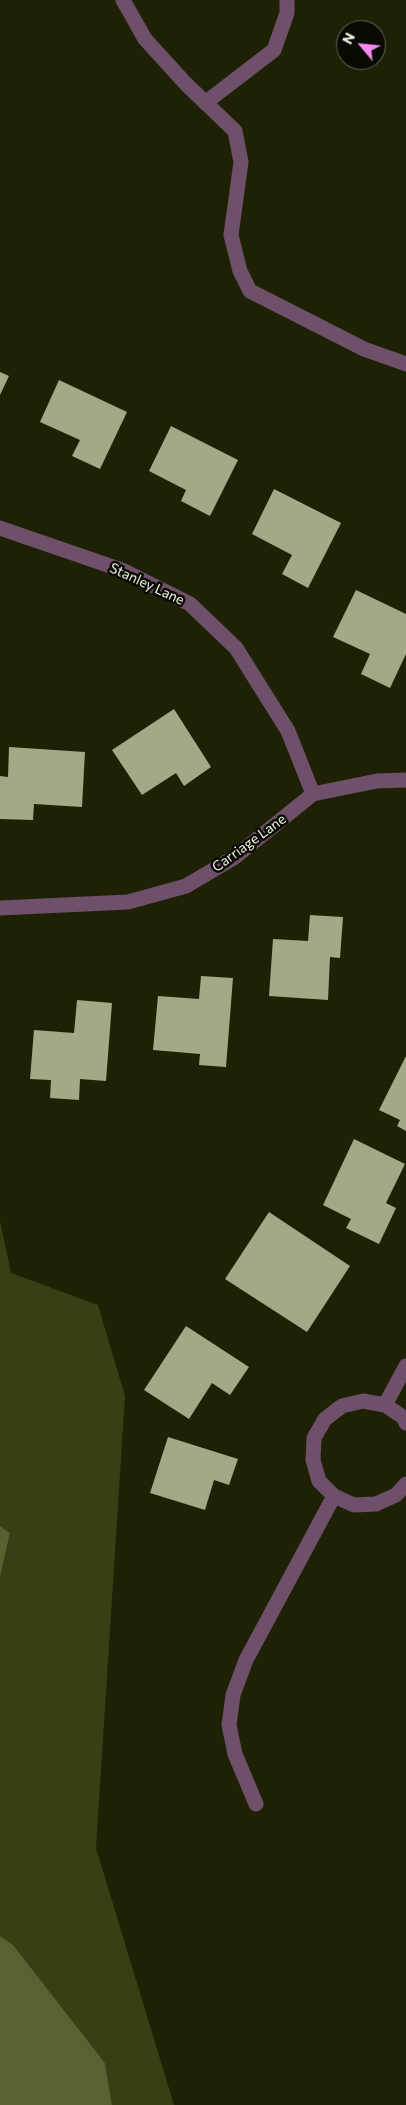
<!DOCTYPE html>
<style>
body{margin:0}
#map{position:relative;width:406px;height:2105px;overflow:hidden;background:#1f2104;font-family:Commissioner,sans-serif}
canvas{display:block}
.north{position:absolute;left:336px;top:20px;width:50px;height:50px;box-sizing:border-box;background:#090a02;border:1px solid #64665a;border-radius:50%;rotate:298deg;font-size:14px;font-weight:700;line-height:20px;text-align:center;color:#edf0de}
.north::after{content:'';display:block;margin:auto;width:18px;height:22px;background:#f589ef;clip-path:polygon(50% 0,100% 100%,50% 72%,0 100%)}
</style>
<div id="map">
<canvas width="406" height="2105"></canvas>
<div class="north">N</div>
</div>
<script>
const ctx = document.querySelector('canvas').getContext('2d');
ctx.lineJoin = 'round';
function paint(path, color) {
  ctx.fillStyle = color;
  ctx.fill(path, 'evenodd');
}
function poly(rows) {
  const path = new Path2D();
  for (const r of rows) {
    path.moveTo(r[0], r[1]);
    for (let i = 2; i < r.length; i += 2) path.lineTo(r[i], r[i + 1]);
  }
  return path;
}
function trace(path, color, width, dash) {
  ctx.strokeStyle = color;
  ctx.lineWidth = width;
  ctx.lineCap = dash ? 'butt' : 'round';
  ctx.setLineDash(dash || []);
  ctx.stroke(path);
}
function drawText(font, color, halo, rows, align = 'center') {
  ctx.font = font + ' Commissioner,sans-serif';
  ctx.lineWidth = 5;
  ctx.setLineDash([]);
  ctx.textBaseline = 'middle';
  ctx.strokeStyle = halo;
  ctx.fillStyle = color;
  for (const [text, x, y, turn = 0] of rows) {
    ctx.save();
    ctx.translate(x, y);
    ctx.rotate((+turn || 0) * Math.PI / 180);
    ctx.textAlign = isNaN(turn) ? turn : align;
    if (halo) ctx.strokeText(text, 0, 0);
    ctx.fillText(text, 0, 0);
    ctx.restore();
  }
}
paint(poly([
 [0,1221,11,1273,98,1305,125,1396,96,1848,174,2105,112,2105,105,2063,13,1946,0,1936,0,1577,10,1533,0,1526]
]), '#3a3e15');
paint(poly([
 [0,1526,10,1533,0,1577],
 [0,1936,13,1945,105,2063,112,2105,0,2105]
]), '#5b6031');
paint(poly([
 [0,372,9,376,0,395],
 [59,380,127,412,100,469,72,456,80,440,40,422],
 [171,426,238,460,210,516,181,501,186,490,149,471],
 [274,489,341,523,308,588,282,574,292,555,252,534],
 [356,590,406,614,406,654,390,688,361,674,370,654,333,637],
 [174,709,211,767,184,786,176,773,142,795,112,750],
 [9,747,85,752,82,807,34,804,33,820,0,819,0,776,8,777],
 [310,915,343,917,340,958,330,957,328,1000,269,996,273,939,308,941],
 [201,976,233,978,226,1067,199,1065,200,1054,153,1050,158,996,199,999],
 [77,1000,112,1003,106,1081,80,1079,79,1100,50,1098,51,1080,30,1079,34,1030,74,1033],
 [406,1056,406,1131,397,1126,400,1120,379,1110],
 [354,1139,405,1164,386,1203,396,1208,379,1244,346,1228,351,1219,323,1205],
 [269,1212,350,1266,307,1332,225,1279],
 [186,1326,249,1367,230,1395,212,1383,189,1419,144,1390],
 [168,1437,238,1459,229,1485,214,1480,205,1510,150,1493]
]), '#a3a886');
trace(poly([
 [123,0,145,39,186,84,235,131,241,162,231,235,240,271,250,291,364,349,406,364],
 [205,103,274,50,287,13,287,0],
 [0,528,122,570,190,604,236,648,288,731,313,794],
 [0,908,128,902,186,886,235,857,313,794,377,781,406,780],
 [385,1405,406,1366],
 [406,1423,403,1417,385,1405,363,1401,342,1406,325,1419,314,1438,313,1460,319,1481,334,1496,354,1505,376,1504,396,1495,406,1484],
 [256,1804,235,1754,229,1725,233,1695,246,1660,334,1496]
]), '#6e506b', 15);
drawText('14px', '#edf0de', '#090a02', [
 ["Stanley Lane",147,584,25],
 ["Carriage Lane",249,843,-36]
]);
</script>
